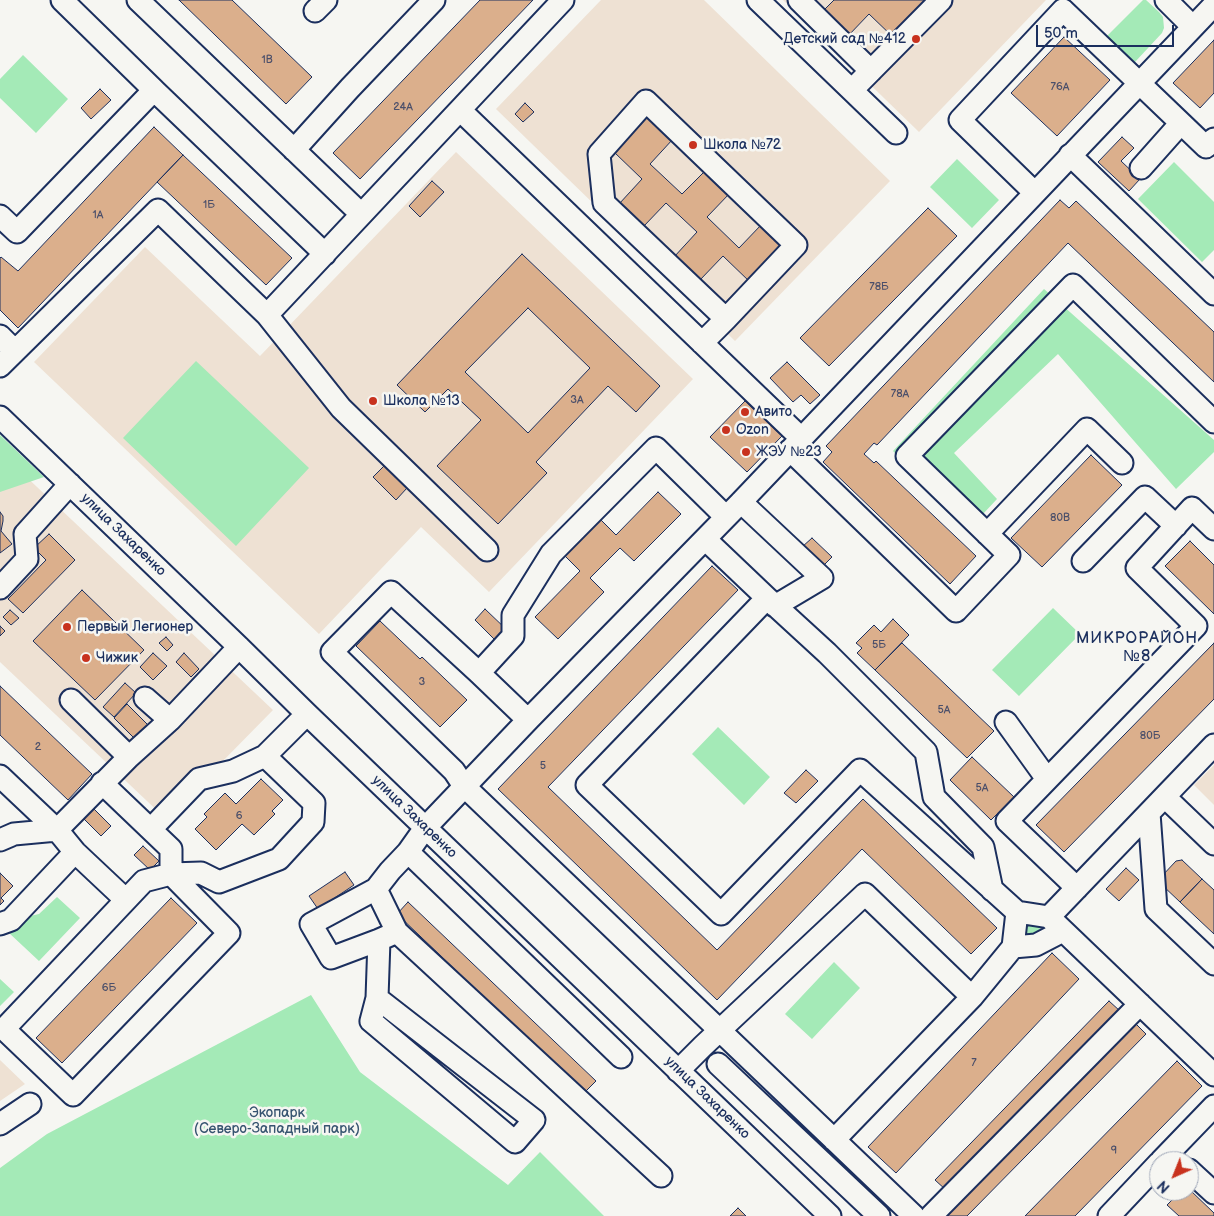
<!DOCTYPE html>
<meta charset="utf-8">
<style>
body{margin:0}
#map{position:relative;width:1214px;height:1216px;overflow:hidden;background:#f6f6f2;font-family:"Balsamiq Sans",sans-serif}
canvas{display:block}
.north{position:absolute;left:1149px;top:1151px;width:50px;height:50px;box-sizing:border-box;background:#f6f6f2;border:1px solid #9ea6b7;border-radius:50%;rotate:224deg;font-size:14px;font-weight:700;line-height:20px;text-align:center;color:#1b2f5e}
.north::after{content:'';display:block;margin:auto;width:18px;height:22px;background:#c8321e;clip-path:polygon(50% 0,100% 100%,50% 72%,0 100%)}
.scale{position:absolute;left:1036px;top:25px;width:138px;height:22px;box-sizing:border-box;border:2px solid #1b2f5e;border-top:0;padding-left:6px;font-size:15px;line-height:18px;white-space:nowrap;color:#1b2f5e;-webkit-text-stroke:4px #f6f6f2;paint-order:stroke}
</style>
<div id="map">
<canvas width="1214" height="1216"></canvas>
<div class="north">N</div>
<div class="scale">50 m</div>
</div>
<script>
const ctx = document.querySelector('canvas').getContext('2d');
ctx.lineJoin = 'round';
function paint(path, color) {
  ctx.fillStyle = color;
  ctx.fill(path, 'evenodd');
}
function poly(rows) {
  const path = new Path2D();
  for (const r of rows) {
    path.moveTo(r[0], r[1]);
    for (let i = 2; i < r.length; i += 2) path.lineTo(r[i], r[i + 1]);
  }
  return path;
}
function trace(path, color, width, dash) {
  ctx.strokeStyle = color;
  ctx.lineWidth = width;
  ctx.lineCap = dash ? 'butt' : 'round';
  ctx.setLineDash(dash || []);
  ctx.stroke(path);
}
function drawText(font, color, halo, rows, align = 'center') {
  ctx.font = font + ' "Balsamiq Sans",sans-serif';
  ctx.lineWidth = 5;
  ctx.setLineDash([]);
  ctx.textBaseline = 'middle';
  ctx.strokeStyle = halo;
  ctx.fillStyle = color;
  for (const [text, x, y, turn = 0] of rows) {
    ctx.save();
    ctx.translate(x, y);
    ctx.rotate((+turn || 0) * Math.PI / 180);
    ctx.textAlign = isNaN(turn) ? turn : align;
    if (halo) ctx.strokeText(text, 0, 0);
    ctx.fillText(text, 0, 0);
    ctx.restore();
  }
}
paint(poly([
 [601,0,704,0,890,181,735,341,496,109],
 [783,0,1046,0,919,132],
 [456,152,693,379,489,592,421,527,319,634,34,362,145,247,260,356],
 [0,452,273,710,166,819,0,662],
 [1214,765,1214,805,1194,785],
 [0,1060,25,1084,0,1101]
]), '#eee1d3');
paint(poly([
 [1143,0,1146,0,1159,12,1163,17,1164,28,1162,33,1135,62,1107,36],
 [23,55,68,99,36,133,0,98,0,79],
 [957,159,999,200,972,228,930,187],
 [1174,162,1214,202,1214,250,1202,262,1138,199],
 [1044,289,1214,440,1214,452,1176,489,1058,354,954,453,997,499,969,529,893,451],
 [196,361,309,468,236,546,123,438],
 [0,435,44,477,0,492],
 [1053,608,1080,634,1019,696,992,670],
 [718,727,770,777,744,805,692,754],
 [57,897,80,918,39,961,8,932,21,918,39,914],
 [1029,915,1042,927,1034,935,1018,935],
 [834,962,860,988,812,1039,785,1014],
 [0,979,14,992,0,1006],
 [311,995,360,1072,508,1185,540,1152,604,1216,0,1216,0,1168,47,1134]
]), '#a4eab7');
const building = poly([
 [179,0,232,0,312,77,286,104,179,0],
 [480,0,533,0,360,179,333,153,480,0],
 [834,0,931,0,894,38,869,14,847,37,821,13,834,0],
 [1064,37,1110,80,1057,136,1011,93,1064,37],
 [1214,40,1214,93,1200,108,1173,83,1214,40],
 [100,89,111,100,91,119,81,108,100,89],
 [525,103,534,112,523,122,515,114,525,103],
 [649,116,673,139,650,164,682,194,706,170,730,193,707,217,739,248,762,224,786,246,751,283,723,256,699,281,674,257,697,232,666,203,643,227,619,204,642,179,614,152,649,116],
 [154,127,183,155,18,328,0,310,0,258,1,257,18,271,154,127],
 [1122,137,1134,148,1121,161,1140,179,1129,191,1098,162,1122,137],
 [183,155,292,258,266,285,157,182,183,155],
 [432,181,444,192,420,217,409,206,432,181],
 [1060,200,1069,208,1076,201,1214,332,1214,382,1068,243,877,445,874,443,864,454,874,463,876,461,976,556,950,584,823,462,832,452,826,446,1060,200],
 [928,208,957,236,829,366,800,338,928,208],
 [522,254,660,386,636,412,608,386,536,462,547,473,498,524,437,466,481,420,448,389,425,412,397,385,522,254],
 [528,308,590,368,528,433,465,372,528,308],
 [787,362,820,395,810,404,801,395,793,402,770,378,787,362],
 [745,401,782,436,747,472,710,437,745,401],
 [1091,455,1122,485,1042,567,1011,538,1091,455],
 [384,466,407,488,396,500,373,477,384,466],
 [658,492,681,514,634,561,620,548,590,578,604,592,558,639,535,617,580,571,564,555,599,518,616,535,658,492],
 [0,512,3,516,3,521,1,531,12,544,0,553,0,512],
 [49,534,75,560,23,613,8,599,46,560,34,548,49,534],
 [812,538,832,557,823,566,802,547,812,538],
 [1190,541,1214,565,1214,614,1165,566,1190,541],
 [712,566,738,590,548,787,717,950,863,799,997,928,971,954,862,849,717,1000,498,789,712,566],
 [82,590,144,650,95,700,33,641,82,590],
 [485,609,508,631,497,642,475,620,485,609],
 [10,610,19,618,11,625,3,617,10,610],
 [893,619,909,635,875,670,857,653,862,648,856,643,874,625,881,632,893,619],
 [380,621,420,659,422,657,467,700,440,727,356,646,380,621],
 [0,626,5,631,0,636,0,626],
 [166,637,173,645,167,651,159,643,166,637],
 [902,643,994,731,967,758,875,670,902,643],
 [1214,643,1214,699,1064,852,1036,825,1214,643],
 [153,653,167,666,153,680,140,667,153,653],
 [184,653,199,669,191,677,176,662,184,653],
 [125,683,136,693,114,717,103,707,125,683],
 [0,686,92,774,68,800,0,735,0,686],
 [127,704,150,727,137,741,114,718,127,704],
 [972,757,1014,797,991,820,950,780,972,757],
 [806,770,818,781,796,803,784,793,806,770],
 [261,779,283,800,272,811,275,814,254,835,242,824,216,850,195,829,207,817,204,814,225,793,236,804,261,779],
 [93,808,111,826,101,836,83,818,93,808],
 [143,846,159,861,150,870,134,855,143,846],
 [1182,860,1202,879,1180,902,1161,884,1161,877,1176,861,1182,860],
 [1126,868,1139,880,1119,901,1106,889,1126,868],
 [345,872,354,885,318,909,309,896,345,872],
 [0,873,13,886,1,898,4,901,0,905,0,873],
 [1202,879,1214,890,1214,934,1180,902,1202,879],
 [171,898,197,923,62,1063,36,1038,171,898],
 [408,902,596,1081,584,1093,397,914,408,902],
 [1052,953,1079,979,896,1173,868,1147,1052,953],
 [1109,1001,1120,1011,946,1190,935,1180,1109,1001],
 [1136,1024,1146,1034,967,1216,946,1216,1136,1024],
 [1177,1061,1202,1086,1075,1216,1025,1216,1177,1061],
 [1189,1189,1214,1213,1214,1216,1179,1216,1167,1205,1181,1191,1189,1191,1189,1189],
 [738,1208,746,1216,730,1216,738,1208]
]);
paint(building, '#dbaf8c');
trace(building, '#1b2f5e', 1);
const minor = poly([
 [62,0,154,90],
 [138,0,361,214],
 [758,0,896,133],
 [799,0,871,71],
 [1166,0,1193,27],
 [315,11,326,0],
 [852,90,941,0],
 [460,110,801,438],
 [294,150,350,88,434,0],
 [1070,155,1214,294],
 [1141,168,1181,123],
 [1035,193,960,120,1063,10,1206,147,1214,139],
 [0,216,17,232,154,90,325,254],
 [267,315,341,408,487,550],
 [0,336,15,351],
 [702,343,726,319,796,245,646,101,599,154,604,203,726,319],
 [0,366,158,210,267,315,563,0],
 [0,417,239,647,307,714,830,1216],
 [790,450,956,611,1009,555,907,456,1073,285,1214,422],
 [741,502,822,578,775,606],
 [987,534,1087,429,1122,463],
 [705,539,767,598,827,653,926,752,934,797,983,847,992,890],
 [1083,561,1145,497,1176,526],
 [0,588,27,559,25,534,70,484],
 [767,598,587,785,721,914,860,770,1017,912],
 [479,673,513,636,513,615,551,554,656,448,726,517],
 [145,698,170,720],
 [71,700,129,757],
 [528,720,479,673,391,592,332,652,454,771,464,786,914,1216],
 [1006,722,1047,779],
 [0,776,57,830,75,852,126,900],
 [102,783,171,849,171,874,144,881,4,1029,73,1095,229,933,171,874,201,873,219,882,279,859,313,822,314,803,265,756],
 [1165,797,1214,844],
 [1149,813,1156,909,1214,964],
 [151,829,199,779,233,771,265,756,307,714],
 [0,840,14,834,57,830,129,757,170,720,239,647],
 [408,852,621,1057],
 [1077,888,1007,821,1196,626,1137,568,1192,508,1214,529],
 [376,889,397,932],
 [1049,917,1214,1075],
 [0,924,11,920,75,852],
 [1013,947,1036,945,1063,931],
 [377,998,371,1021,515,1142,534,1120,377,998,379,940],
 [718,1064,879,1216],
 [678,1071,703,1046,865,894,972,997],
 [0,1124,30,1104],
 [834,1140,972,997,1013,947,1017,912,1049,917,1214,745],
 [1161,1161,1214,1106],
 [1189,1170,1214,1193],
 [661,1176,397,932,379,940,331,958,311,924,376,889,390,871,408,852,425,828,528,720,741,502,1214,5],
 [931,1216,1140,1004],
 [1109,1216,1159,1163]
]);
trace(minor, '#1b2f5e', 25);
trace(minor, '#f6f6f2', 21);
for (const [x, y, r, color] of [
 [916,39,5,"#c8321e"],
 [693,145,5,"#c8321e"],
 [373,401,5,"#c8321e"],
 [745,412,5,"#c8321e"],
 [726,430,5,"#c8321e"],
 [746,452,5,"#c8321e"],
 [67,627,5,"#c8321e"],
 [86,658,5,"#c8321e"]
]) {
  const dot = new Path2D();
  dot.arc(x, y, r, 0, 2 * Math.PI);
  ctx.fillStyle = color;
  ctx.fill(dot);
  trace(dot, '#f6f6f2', 2);
}
drawText('11px', '#4b4f6a', null, [
 ["1В",267,60],
 ["76А",1060,87],
 ["24А",403,107],
 ["1Б",209,205],
 ["1А",98,215],
 ["78Б",879,287],
 ["78А",900,394],
 ["3А",577,400],
 ["80В",1060,518],
 ["5Б",879,645],
 ["3",422,682],
 ["5А",944,710],
 ["80Б",1150,736],
 ["2",38,747],
 ["5",543,766],
 ["5А",982,788],
 ["6",239,816],
 ["6Б",109,988],
 ["7",974,1063],
 ["9",1114,1151]
]);
drawText('14px', '#1b2f5e', '#f6f6f2', [
 ["Детский сад №412",906,39,"right"],
 ["Школа №72",703,145],
 ["Школа №13",383,401],
 ["Авито",755,412],
 ["Ozon",736,430],
 ["ЖЭУ №23",756,452],
 ["Первый Легионер",77,627],
 ["Чижик",96,658]
], 'left');
drawText('14px', '#1b2f5e', '#f6f6f2', [
 ["улица Захаренко",123,535,44],
 ["улица Захаренко",414,817,44],
 ["улица Захаренко",707,1098,44]
]);
drawText('14px', '#365470', '#f6f6f2', [
 ["Экопарк",277,1113],
 ["(Северо-Западный парк)",277,1129]
]);
ctx.letterSpacing = '1px';
drawText('16px', '#1b2f5e', '#f6f6f2', [
 ["МИКРОРАЙОН",1137,639],
 ["№8",1137,657]
]);
ctx.letterSpacing = '0px';
</script>
